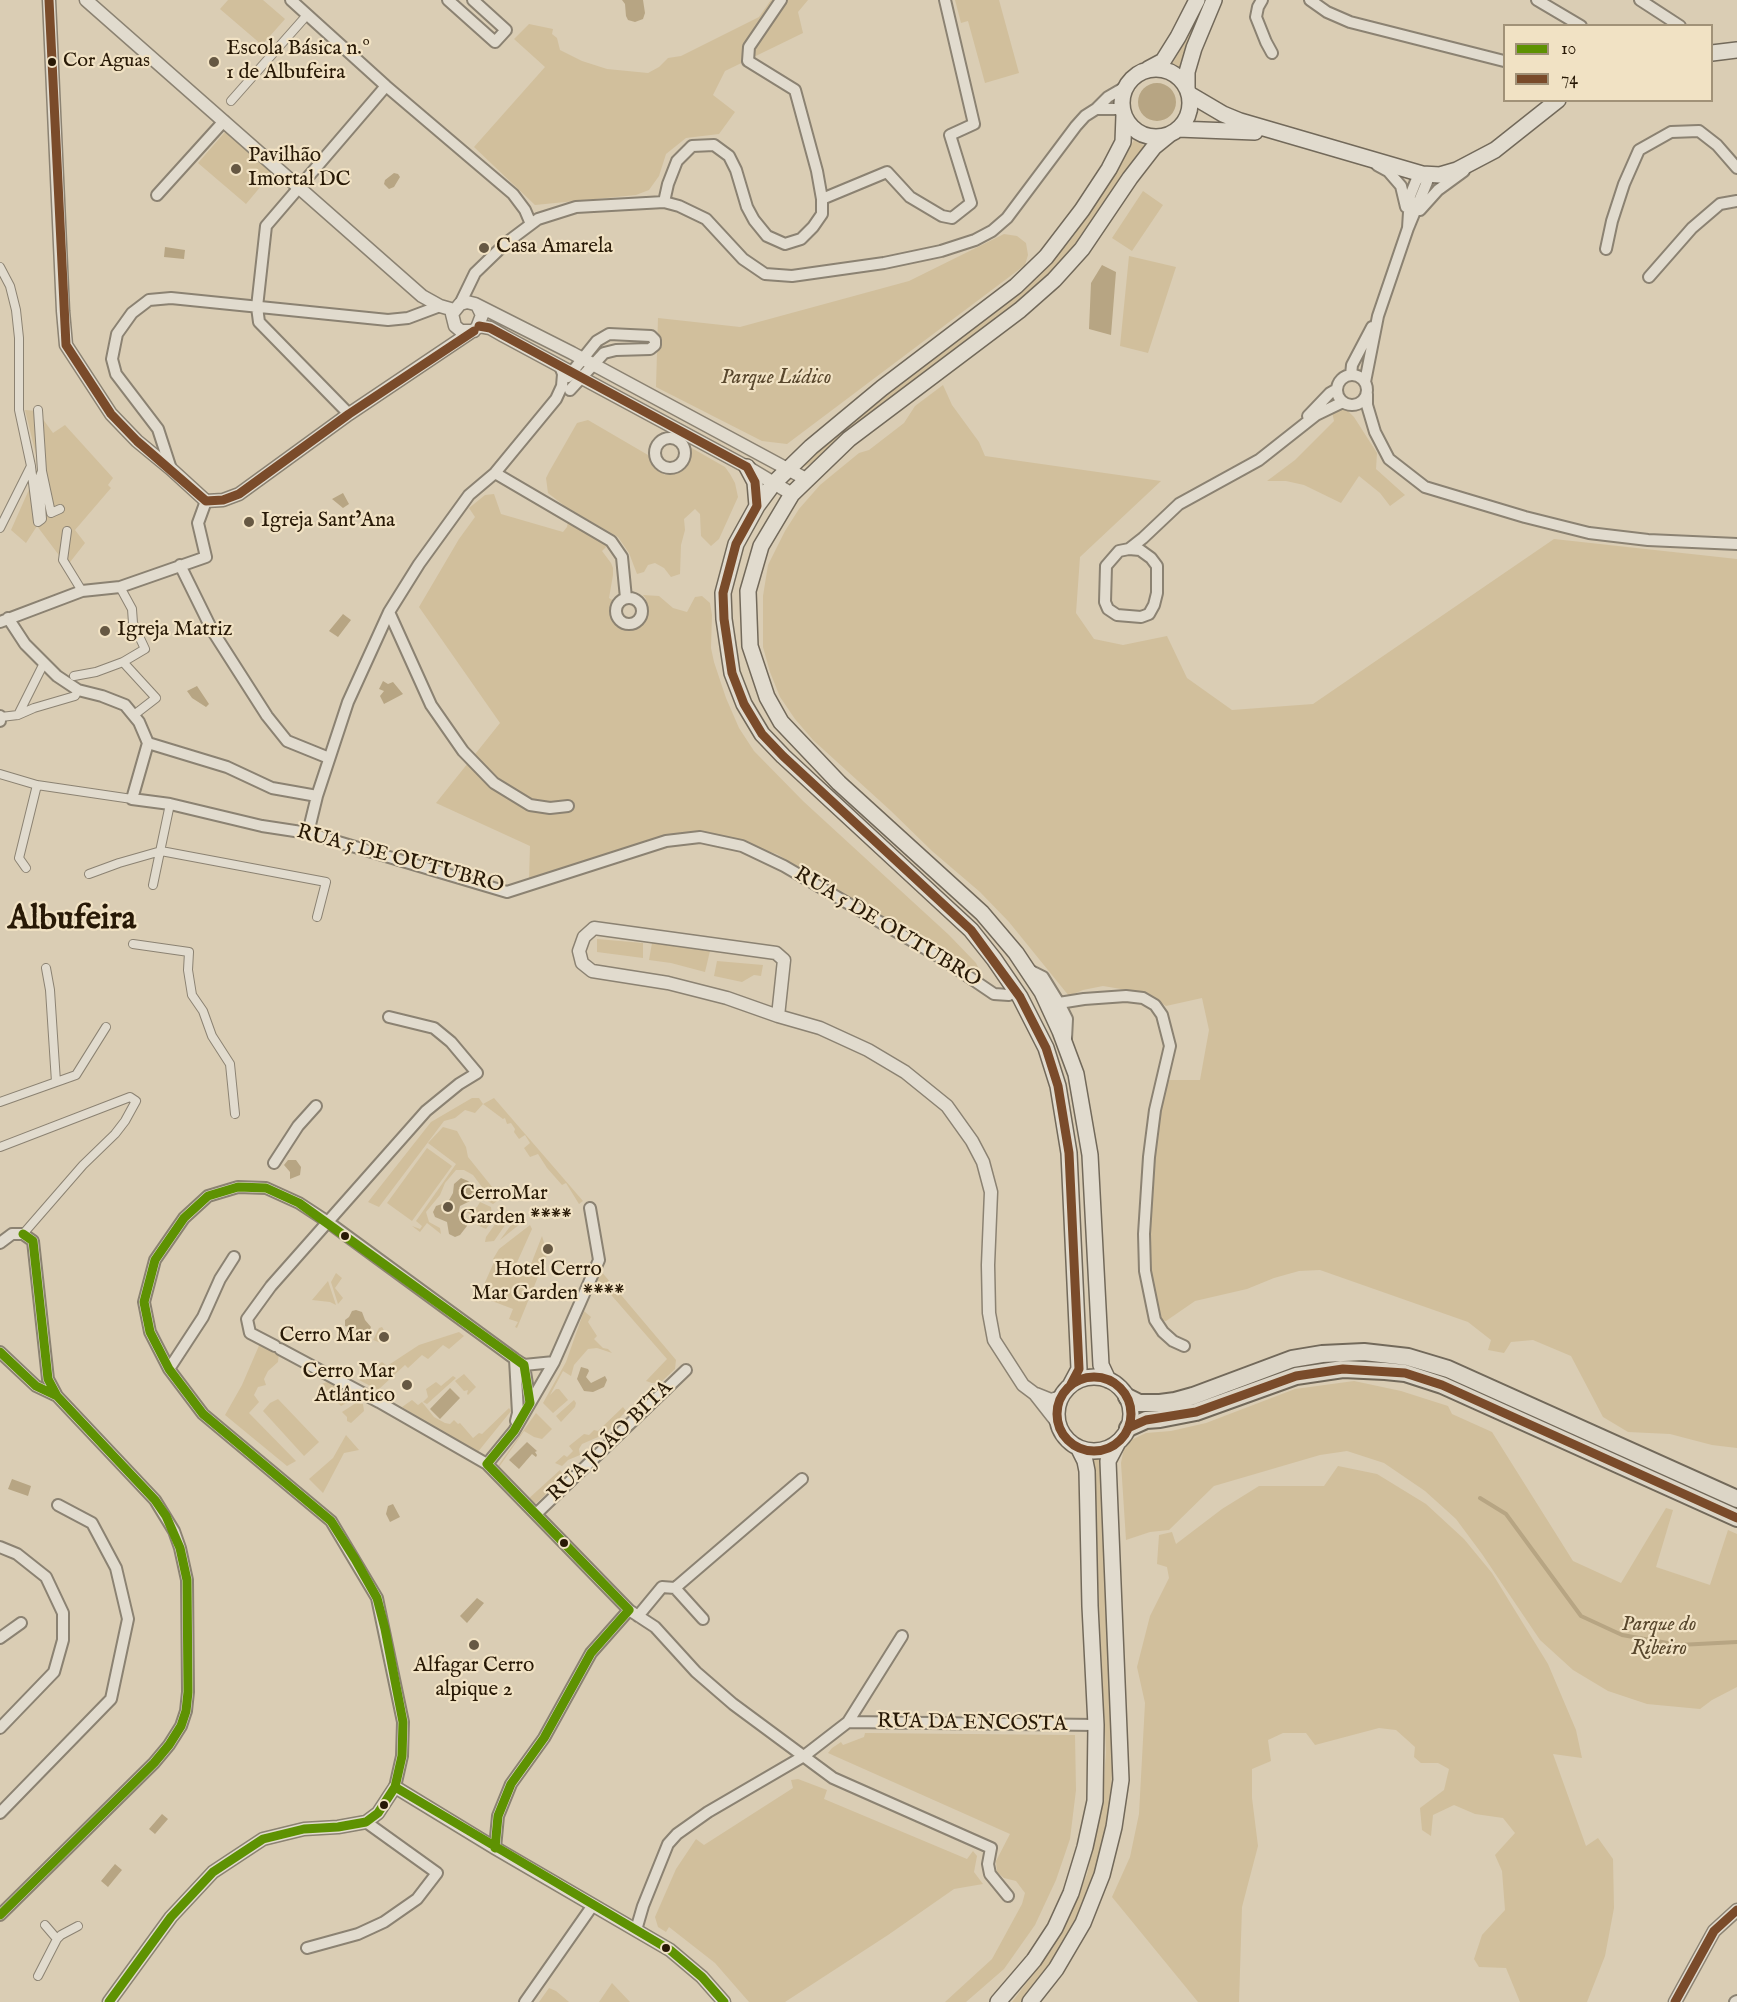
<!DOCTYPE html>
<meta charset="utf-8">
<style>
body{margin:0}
#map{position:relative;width:1737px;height:2002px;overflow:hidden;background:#dacdb4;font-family:"IM FELL English",serif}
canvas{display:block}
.legend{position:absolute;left:1503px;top:24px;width:210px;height:78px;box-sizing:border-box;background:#f1e2c4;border:2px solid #a19278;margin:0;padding:8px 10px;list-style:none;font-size:18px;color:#281906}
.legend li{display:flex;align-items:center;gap:12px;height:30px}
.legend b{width:30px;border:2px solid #a19278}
</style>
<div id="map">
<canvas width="1737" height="2002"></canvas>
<ul class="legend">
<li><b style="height:8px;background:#5e9202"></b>10</li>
<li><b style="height:8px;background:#7a4b2a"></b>74</li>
</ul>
</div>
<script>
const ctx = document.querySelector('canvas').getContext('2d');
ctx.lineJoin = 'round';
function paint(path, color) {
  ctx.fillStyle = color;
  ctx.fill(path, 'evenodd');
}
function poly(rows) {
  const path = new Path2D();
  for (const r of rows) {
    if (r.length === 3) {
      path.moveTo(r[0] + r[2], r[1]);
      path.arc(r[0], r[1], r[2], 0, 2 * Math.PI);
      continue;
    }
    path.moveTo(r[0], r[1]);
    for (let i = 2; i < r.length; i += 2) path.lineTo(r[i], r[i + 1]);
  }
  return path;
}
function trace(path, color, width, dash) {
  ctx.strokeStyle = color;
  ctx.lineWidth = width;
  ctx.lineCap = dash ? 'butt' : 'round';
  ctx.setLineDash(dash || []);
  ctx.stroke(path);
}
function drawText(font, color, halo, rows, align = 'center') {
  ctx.font = font + ' "IM FELL English",serif';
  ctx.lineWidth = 4.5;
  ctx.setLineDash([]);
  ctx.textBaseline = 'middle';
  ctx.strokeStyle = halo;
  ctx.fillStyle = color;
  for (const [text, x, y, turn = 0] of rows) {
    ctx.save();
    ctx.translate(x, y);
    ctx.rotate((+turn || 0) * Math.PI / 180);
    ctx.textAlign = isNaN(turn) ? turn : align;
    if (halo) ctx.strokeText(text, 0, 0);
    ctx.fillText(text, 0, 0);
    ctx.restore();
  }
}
paint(poly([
 [228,0,263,0,285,19,262,45,220,9],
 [771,0,808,0,798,12,803,33,725,71,713,95,735,112,719,134,686,138,666,154,659,176,649,190,636,195,535,205,474,147,545,67,514,39,529,24,553,29,552,34,557,38,560,50,582,61,607,69,648,73,659,67,668,58,681,56,759,17],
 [955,0,999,0,1019,73,985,83,968,21,961,23],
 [1202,0,1207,0,1181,72,1171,66,1178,54],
 [225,132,272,173,246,204,198,163],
 [1134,140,1147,147,1077,244,1053,272,1032,293,814,462,799,469,805,461,820,447,1037,278,1070,241,1102,194],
 [1143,191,1163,205,1132,251,1112,238],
 [1004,234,1017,236,1026,243,1028,255,1025,265,787,444,762,441,656,387,658,318,740,327,909,281],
 [1129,256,1176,267,1148,353,1120,346],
 [943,385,952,405,979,442,985,456,1161,481,1080,557,1076,613,1094,639,1123,645,1167,636,1187,678,1232,710,1313,704,1554,539,1737,559,1737,1448,1712,1445,1670,1434,1628,1432,1603,1417,1571,1356,1533,1340,1511,1342,1504,1353,1488,1350,1491,1340,1468,1322,1320,1270,1299,1271,1274,1278,1247,1289,1195,1301,1166,1321,1155,1320,1144,1234,1163,1080,1200,1080,1209,1030,1202,998,1166,1006,1145,993,1103,986,1083,990,1069,996,1009,922,980,892,932,851,891,811,813,740,795,719,780,697,770,672,763,647,763,596,768,565,785,531,799,509,820,485,859,453,869,450,904,423,915,406],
 [1336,409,1347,410,1354,417,1377,453,1376,469,1405,495,1390,506,1380,493,1359,476,1341,503,1304,485,1286,481,1267,481,1295,460,1334,421,1332,412],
 [25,410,37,411,53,433,65,425,113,478,108,485,111,488,75,530,85,543,67,566,37,526,26,543,11,530,39,467],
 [588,420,648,455,654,466,665,475,677,472,683,468,690,454,690,447,725,467,730,474,735,483,738,497,719,539,711,546,701,536,700,514,695,509,684,519,685,530,681,545,680,574,671,577,664,568,655,563,648,565,644,572,637,574,629,553,618,537,566,507,548,493,546,478,549,472,577,423],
 [494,494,501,514,563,532,567,527,568,522,609,544,602,551,611,563,613,568,613,575,609,598,614,601,614,621,622,629,633,629,640,625,645,619,647,610,646,599,643,595,659,596,673,608,687,612,695,597,702,596,710,603,712,615,711,648,714,662,726,698,739,728,754,751,803,801,949,935,976,963,981,973,984,984,777,854,710,834,658,837,529,880,530,846,436,803,500,723,419,607,459,539,475,517,469,508,485,495],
 [597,939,643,943,643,958,597,952],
 [652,943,710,951,705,972,671,963,649,960],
 [717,961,763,965,761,976,754,975,742,982,714,976],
 [472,1098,479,1098,483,1104,494,1098,583,1201,579,1204,566,1183,562,1185,547,1168,538,1154,530,1157,524,1148,530,1143,525,1135,519,1139,514,1132,515,1129,511,1123,507,1124,505,1118,503,1119,483,1104,475,1113,465,1110,455,1118,444,1121,379,1207,368,1202,431,1122],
 [443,1127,457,1131,466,1147,468,1157,501,1198,493,1204,482,1198,482,1187,473,1175,464,1170,456,1170,445,1183,440,1195,426,1212,429,1222,440,1228,441,1234,427,1223,420,1232,412,1226,420,1229,422,1226,416,1221,456,1164,428,1143],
 [427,1148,452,1166,412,1221,387,1203],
 [480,1202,491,1207,492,1215,495,1217,486,1229,477,1225,474,1218,467,1212,477,1207],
 [520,1213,525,1220,500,1240],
 [498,1220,508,1221,494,1241,485,1242,486,1237],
 [530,1225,532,1229,514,1269,501,1259,498,1262,493,1259,499,1249],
 [542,1236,545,1246,551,1245,517,1328,515,1327,518,1322,509,1319,513,1309,479,1296,494,1262,526,1277],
 [600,1270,676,1360,675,1369,661,1382,652,1383,646,1381,667,1359,606,1289,600,1294,593,1286],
 [336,1273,342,1278,335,1288,343,1298,338,1304,331,1282],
 [328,1281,336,1305,330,1302,312,1300],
 [584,1311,591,1317,588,1322,597,1336,594,1339,603,1348,608,1349,612,1353,597,1348,588,1349,574,1365,571,1376,563,1371,550,1395,556,1389,559,1389,568,1400,553,1413,543,1403,566,1362],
 [382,1327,389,1339,384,1344,373,1340,379,1328],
 [459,1332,464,1336,449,1349,443,1345,428,1359,422,1355,408,1368,405,1365,378,1390,359,1380,382,1362,387,1366,419,1345],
 [261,1341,279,1352,278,1362,268,1371,264,1379,266,1385,258,1387,254,1395,259,1402,249,1413,296,1461,287,1466,225,1415,242,1385],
 [464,1374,476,1387,468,1395,467,1394,468,1390,464,1391,455,1381],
 [453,1376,456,1378,427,1404,423,1402,428,1397,426,1389,436,1382,441,1386],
 [332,1380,350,1391,357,1397,341,1406,322,1387,322,1384],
 [1354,1381,1401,1391,1448,1406,1452,1414,1492,1432,1573,1561,1621,1583,1666,1508,1673,1510,1656,1567,1710,1585,1728,1530,1737,1534,1737,1687,1712,1700,1700,1709,1647,1704,1608,1691,1573,1670,1540,1640,1482,1554,1456,1519,1425,1491,1384,1463,1347,1451,1320,1455,1214,1486,1169,1530,1150,1532,1126,1540,1121,1463,1124,1448,1129,1441,1146,1433,1171,1431,1206,1423,1295,1389],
 [278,1399,319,1442,304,1456,263,1411,270,1403],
 [412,1400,418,1405,422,1402,434,1417,445,1423,450,1424,454,1420,458,1424,460,1423,473,1438,479,1433,482,1434,509,1408,511,1411,477,1453,402,1407],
 [574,1400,576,1403,575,1407,561,1422,556,1416],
 [356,1403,363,1404,364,1411,351,1423,347,1421,347,1417,342,1412],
 [623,1407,626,1411,605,1434,582,1444,579,1449,580,1455,568,1460,562,1466,555,1463,564,1455,567,1457,573,1451,569,1446,584,1434,589,1435,594,1430,598,1431],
 [536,1413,552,1429,542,1439,534,1437,524,1431,497,1470,495,1470],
 [346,1435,359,1450,344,1453,323,1493,309,1479,333,1458],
 [1092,1457,1101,1458,1113,1751,1110,1810,1093,1878,1071,1929,1040,1979,1022,2002,1012,2002,1053,1948,1076,1900,1087,1874,1102,1807,1106,1752],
 [1338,1466,1377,1474,1426,1504,1464,1539,1492,1573,1548,1664,1576,1730,1582,1758,1553,1754,1586,1846,1598,1838,1613,1859,1614,1908,1605,1956,1587,2002,1520,2002,1506,1968,1479,1967,1474,1959,1482,1935,1505,1910,1502,1871,1495,1855,1515,1833,1503,1818,1475,1814,1454,1805,1433,1815,1431,1836,1422,1830,1420,1808,1444,1790,1449,1769,1438,1763,1421,1763,1414,1757,1415,1747,1396,1730,1379,1728,1315,1745,1306,1733,1283,1733,1268,1740,1271,1761,1252,1769,1252,1798,1258,1846,1242,1907,1239,2002,1198,2002,1112,1897,1130,1857,1139,1814,1145,1703,1137,1667,1150,1616,1169,1578,1167,1567,1157,1564,1159,1535,1172,1532,1176,1544,1222,1509,1259,1486,1324,1486],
 [560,1470,564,1476,542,1498,536,1503,529,1504,526,1501],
 [865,1733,1075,1735,1076,1790,1070,1839,1056,1880,1035,1925,1004,1969,966,2002,945,2002,992,1959,1022,1904,1025,1893,1016,1881,1004,1878,997,1872,996,1861,1010,1834,828,1753,832,1748,841,1742,843,1745,864,1737],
 [798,1779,827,1790,824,1799,967,1859,973,1851,977,1856,974,1872,983,1884,954,1889,888,1935,785,2002,749,2002,715,1963,669,1927,666,1932,658,1927,655,1917,676,1869,696,1839,704,1845,793,1788,791,1780],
 [612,1983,630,2002,599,2002],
 [549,1988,556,1991,569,2002,539,2002]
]), '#d1bf9c');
paint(poly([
 [622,0,643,0,645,13,643,19,635,22,628,20,626,16,625,4],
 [1157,102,19],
 [394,173,398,174,400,177,394,187,389,189,384,184,385,180],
 [165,247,185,250,184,259,164,257],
 [1102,265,1116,272,1111,335,1089,329,1091,283],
 [343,493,349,504,343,508,332,499],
 [343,614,351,620,338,637,329,631],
 [383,681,388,684,393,682,403,694,384,704,380,696,384,691,379,689],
 [197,686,209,704,206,707,192,698,187,691],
 [288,1160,296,1160,301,1167,300,1175,290,1179,290,1172,284,1165],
 [461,1178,468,1181,475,1188,476,1194,472,1200,460,1206,458,1216,466,1222,467,1226,460,1235,455,1237,449,1234,447,1222,435,1217,433,1212,436,1206,448,1202,453,1193,454,1184],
 [356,1310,362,1312,365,1320,371,1327,368,1334,364,1335,358,1330,345,1326,345,1320,349,1317,352,1311],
 [581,1367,588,1369,589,1371,586,1377,591,1383,605,1376,607,1380,604,1387,593,1392,584,1391,577,1379],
 [450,1388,460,1398,440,1419,430,1409],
 [527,1442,537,1451,535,1452,537,1455,536,1457,532,1454,519,1469,509,1460],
 [12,1479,31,1486,28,1496,8,1489],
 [393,1504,400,1517,390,1522,386,1514,388,1506],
 [477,1598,484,1603,467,1623,460,1616],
 [162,1814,168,1819,155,1834,149,1829],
 [115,1864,122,1870,108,1887,101,1881]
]), '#b7a583');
trace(poly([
 [1480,1498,1506,1514,1581,1616,1622,1635,1679,1645,1737,1642]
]), '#b7a583', 4);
const pedestrian = poly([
 [231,101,307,15],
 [0,267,10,286,16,310,19,338,19,410,31,466,0,528],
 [38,410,42,471],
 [31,467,38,522,42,519,39,479,42,471,51,513,60,509],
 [67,531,63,560,82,591],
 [123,662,156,698,134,715],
 [74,676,96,672,123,662,145,649,133,623,132,609,120,587],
 [18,715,44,663],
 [1,717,18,715,34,708,75,696,78,690],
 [0,774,37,785,132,799],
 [26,868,19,858,37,785],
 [89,874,119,863,161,851,326,882,317,917],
 [153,885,170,804],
 [133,944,189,952,188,970,192,995,203,1011,212,1036,230,1064,235,1114],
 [46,968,50,990,56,1082],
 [0,1102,76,1075,106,1027],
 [0,1147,130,1097,136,1101,125,1121,115,1134,83,1165,23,1234],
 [45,1925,57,1939],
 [38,1976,57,1939,61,1935,78,1926]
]);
const minor = poly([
 [291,0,386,86,513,194,525,210,531,224],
 [448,0,495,42,506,30,473,0],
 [1262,0,1258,7,1256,17,1266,42,1272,53],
 [1310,0,1327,12,1350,22,1504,61],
 [1537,0,1581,26],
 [1640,0,1680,26],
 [1096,109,1123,109],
 [1377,165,1388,171,1401,186,1406,207],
 [157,195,224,121],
 [822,199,887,172,910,197,942,216,952,218,971,203,950,135,974,124,945,0],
 [664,202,668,184,677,161,692,146,714,145,729,156,736,170,747,207,754,220,767,236,785,244,801,239,813,227,822,214,822,199,817,171,795,90,748,61,749,47,781,0],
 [1420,210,1438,190,1464,171],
 [1606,249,1612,221,1624,184,1639,150,1671,132,1699,131,1717,145,1737,168],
 [1649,277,1692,228,1720,204,1737,201],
 [460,304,475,273,506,243,538,219,576,207,664,202,679,206,706,219,743,259,765,274,792,276,884,263,941,251,975,240,992,231,1007,218,1076,126,1085,116,1096,109,1108,97,1127,86],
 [1352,390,15],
 [1351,375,1352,365,1372,327],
 [568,377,597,341,609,334,651,336,655,340,655,345,650,349,616,350,604,353,570,390],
 [1365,382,1378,316,1408,228,1427,182,1422,174,1416,181,1410,196,1408,228],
 [1367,394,1367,405,1375,432,1389,459,1425,487,1525,517,1589,533,1648,540,1737,544],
 [349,414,259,322,257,307,266,226,386,86],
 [1308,416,1330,393,1337,389],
 [670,453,15],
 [171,469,158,429,116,374,112,359,117,334,132,313,149,300,171,298,388,320,408,318,440,306],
 [495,473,611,541,622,557,626,598],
 [1129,549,1143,538,1179,504,1259,460,1316,415,1343,402],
 [1129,549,1140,550,1151,558,1157,566,1157,593,1154,605,1149,614,1141,617,1117,615,1108,609,1105,602,1106,566,1119,551,1129,549],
 [180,565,212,630,267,716,287,741,329,758],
 [629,611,13],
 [389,612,431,705,463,751,494,783,530,805,550,808,568,806],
 [8,618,25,644,57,676,78,690,102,696,125,705,139,722,148,743,132,799,170,804,262,826,308,833,507,892,666,841,700,837,742,846,784,866,938,956,994,994,1009,995],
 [0,622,82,591,120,587,206,557,198,523,206,501],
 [0,716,0,721],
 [148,743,227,767,272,788,317,796],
 [308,833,317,796,348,702,389,612,419,564,469,495,495,473,556,399,562,386,563,374,560,366],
 [1027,969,1043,977,1059,1003,1067,1019,1066,1039],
 [1059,1003,1084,999,1126,996,1143,998,1155,1005,1162,1015,1170,1046,1155,1110,1149,1157,1144,1234,1145,1271,1155,1320,1163,1332,1173,1341,1184,1346],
 [274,1163,298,1126,316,1106],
 [0,1243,12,1234,23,1234,33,1241,48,1379,57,1396,155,1500,174,1531,180,1548,187,1580,188,1692,186,1711,181,1726,169,1745,154,1763,0,1915],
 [275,1346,250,1333,247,1319,271,1286,426,1111,459,1084,477,1073,451,1042,434,1028,389,1017],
 [280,1349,379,1402,487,1464,629,1610,655,1627,696,1672,733,1704,833,1778,991,1848,988,1864,990,1874,1008,1896],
 [0,1352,36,1386,57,1396],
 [515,1359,518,1413,516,1421],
 [524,1365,530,1403],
 [169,1369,203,1317,220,1279,234,1257],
 [487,1464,514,1431,554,1362,599,1260,590,1208],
 [536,1514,686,1370],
 [0,1547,17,1554,46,1577,63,1613,63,1640,54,1672,0,1728],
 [675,1588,802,1479],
 [638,1616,662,1587,675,1588,703,1619],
 [0,1638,21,1623],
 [848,1722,1096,1725],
 [395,1787,402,1756,403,1722,377,1598,331,1521,203,1414,169,1369,150,1332,144,1302,155,1260,184,1218,208,1196,238,1187,266,1188,299,1203,328,1222,515,1359,524,1365,554,1362],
 [0,1813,111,1699,128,1619,116,1568,92,1523,58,1505],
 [495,1848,498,1816,511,1784,544,1738,591,1653,629,1610],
 [636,1930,643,1906,668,1844,677,1834,708,1812,804,1756,848,1722,902,1636],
 [307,1948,358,1934,384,1922,417,1899,437,1873,366,1822],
 [525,2002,593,1905],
 [1735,2002,1737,2001]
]);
const tertiary = poly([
 [49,0,63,311,66,345,111,414,137,441,171,469,206,501,223,500,239,494,349,414,477,328,482,315,478,307],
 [86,0,422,296,440,306,454,310],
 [479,326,490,328,504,336,747,467,792,494],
 [474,331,461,331,455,326,452,314,460,304,467,302,475,304,572,353,806,479],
 [778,1016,784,960,776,953,594,928,584,937,579,951,582,963,592,971,668,983,727,998,778,1016,820,1028,868,1050,905,1072,947,1106,972,1141,983,1162,991,1192,988,1265,989,1313,994,1340,1023,1385,1035,1394,1057,1422],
 [1036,1394,1051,1400,1061,1397],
 [109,2002,171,1917,213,1872,263,1839,304,1829,338,1827,366,1822,378,1813,395,1787,495,1848,670,1950,702,1977,724,2002],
 [1675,2002,1714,1931,1737,1910]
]);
const secondary = poly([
 [1712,53,1737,50],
 [1148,69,1163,61,1178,37,1197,0],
 [1156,103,34],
 [1187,89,1187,72,1194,48,1214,0],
 [1189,94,1223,114,1240,121,1422,174,1440,175,1457,170,1495,150,1558,100],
 [1178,129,1255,132],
 [747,467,755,482,757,506],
 [1094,1414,37],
 [1108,1380,1101,1365,1090,1155,1076,1074,1060,1031,1042,992,1016,953,982,913,839,783,781,722,767,697,750,646,748,591,761,546,792,494,849,439,1020,310,1054,280,1082,249,1130,178,1154,147,1170,134],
 [1071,1384,1079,1369,1069,1153,1058,1086,1046,1048,1020,997,994,959,971,930,783,756,762,734,744,704,732,673,724,619,723,593,736,544,757,506,774,483,811,447,882,388,1016,286,1046,257,1082,210,1109,169,1123,142,1124,115],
 [998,2002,1034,1960,1055,1928,1071,1893,1085,1847,1095,1801,1096,1725,1090,1606,1087,1471,1085,1461,1079,1449],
 [1030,2002,1056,1969,1083,1923,1102,1875,1114,1827,1121,1780,1108,1461,1117,1444]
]);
const primary = poly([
 [1127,1397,1139,1403,1160,1403,1175,1401,1193,1396,1292,1359,1322,1354,1364,1352,1408,1357,1448,1369,1737,1499],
 [1128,1428,1146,1420,1160,1419,1196,1412,1296,1376,1343,1369,1385,1371,1405,1373,1442,1385,1737,1518]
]);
trace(pedestrian, '#8b8272', 10);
trace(minor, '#8b8272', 14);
trace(tertiary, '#8b8272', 15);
trace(secondary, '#72695a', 18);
trace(primary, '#72695a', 20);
trace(pedestrian, '#e1dbce', 8);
trace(minor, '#e1dbce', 10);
trace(tertiary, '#e1dbce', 12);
trace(secondary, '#e1dbce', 15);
trace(primary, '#dcd5c6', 16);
trace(poly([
 [0,1352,36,1386,57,1396],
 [395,1787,670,1950,702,1977,724,2002],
 [0,1915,154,1763,169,1745,181,1726,186,1711,188,1692,187,1580,180,1548,166,1516,155,1500,57,1396,48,1379,33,1241,23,1234],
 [109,2002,171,1917,213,1872,263,1839,304,1829,338,1827,366,1822,378,1813,395,1787,402,1756,403,1722,385,1629,377,1598,355,1559,331,1521,203,1414,169,1369,150,1332,144,1302,155,1260,184,1218,208,1196,238,1187,266,1188,299,1203,524,1365,530,1403,514,1431,487,1464,629,1610,591,1653,544,1738,511,1784,498,1816,495,1848]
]), '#5e9202', 9);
trace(poly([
 [49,0,66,345,111,414,137,441,206,501,223,500,239,494,349,414,474,331],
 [479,326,490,328,747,467,755,482,757,506,736,544,723,593,724,619,732,673,744,704,762,734,783,756,971,930,1020,997,1046,1048,1058,1086,1069,1153,1079,1369,1071,1384],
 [1094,1414,37],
 [1128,1428,1146,1420,1196,1412,1296,1376,1343,1369,1405,1373,1442,1385,1737,1518],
 [1675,2002,1714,1931,1737,1910]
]), '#7a4b2a', 9);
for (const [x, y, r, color] of [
 [52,62,5,"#281906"],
 [214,62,6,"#665843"],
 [236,169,6,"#665843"],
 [484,248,6,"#665843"],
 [249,522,6,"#665843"],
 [105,631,6,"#665843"],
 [448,1207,6,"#665843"],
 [345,1236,5,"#281906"],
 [548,1249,6,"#665843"],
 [384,1337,6,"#665843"],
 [407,1385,6,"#665843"],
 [564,1543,5,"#281906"],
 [474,1645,6,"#665843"],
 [384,1805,5,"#281906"],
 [666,1948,5,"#281906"]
]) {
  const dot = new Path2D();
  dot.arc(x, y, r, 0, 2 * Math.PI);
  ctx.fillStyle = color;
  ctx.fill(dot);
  trace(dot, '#f1e2c4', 2);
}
drawText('20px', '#281906', '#f1e2c4', [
 ["Cor Aguas",63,62]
], 'left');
drawText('21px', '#281906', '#f1e2c4', [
 ["Escola Básica n.º",226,50],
 ["1 de Albufeira",226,74],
 ["Pavilhão",248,157],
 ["Imortal DC",248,181],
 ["Casa Amarela",496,248],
 ["Igreja Sant’Ana",261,522],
 ["Igreja Matriz",117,631],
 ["CerroMar",460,1195],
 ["Garden ****",460,1219],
 ["Hotel Cerro",548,1271,"center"],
 ["Mar Garden ****",548,1295,"center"],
 ["Cerro Mar",372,1337,"right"],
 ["Cerro Mar",395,1373,"right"],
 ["Atlântico",395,1397,"right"],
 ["Alfagar Cerro",474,1667,"center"],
 ["alpique 2",474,1691,"center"]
], 'left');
drawText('italic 21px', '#58472d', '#f1e2c4', [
 ["Parque Lúdico",776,379],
 ["Parque do",1659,1626],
 ["Ribeiro",1659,1650]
]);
drawText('21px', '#281906', '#f1e2c4', [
 ["RUA 5 DE OUTUBRO",400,860,15],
 ["RUA 5 DE OUTUBRO",887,928,31],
 ["RUA JOÃO BITA",611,1442,-44],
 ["RUA DA ENCOSTA",972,1724,1]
]);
drawText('bold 33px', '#281906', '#f1e2c4', [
 ["Albufeira",72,921]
]);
</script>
